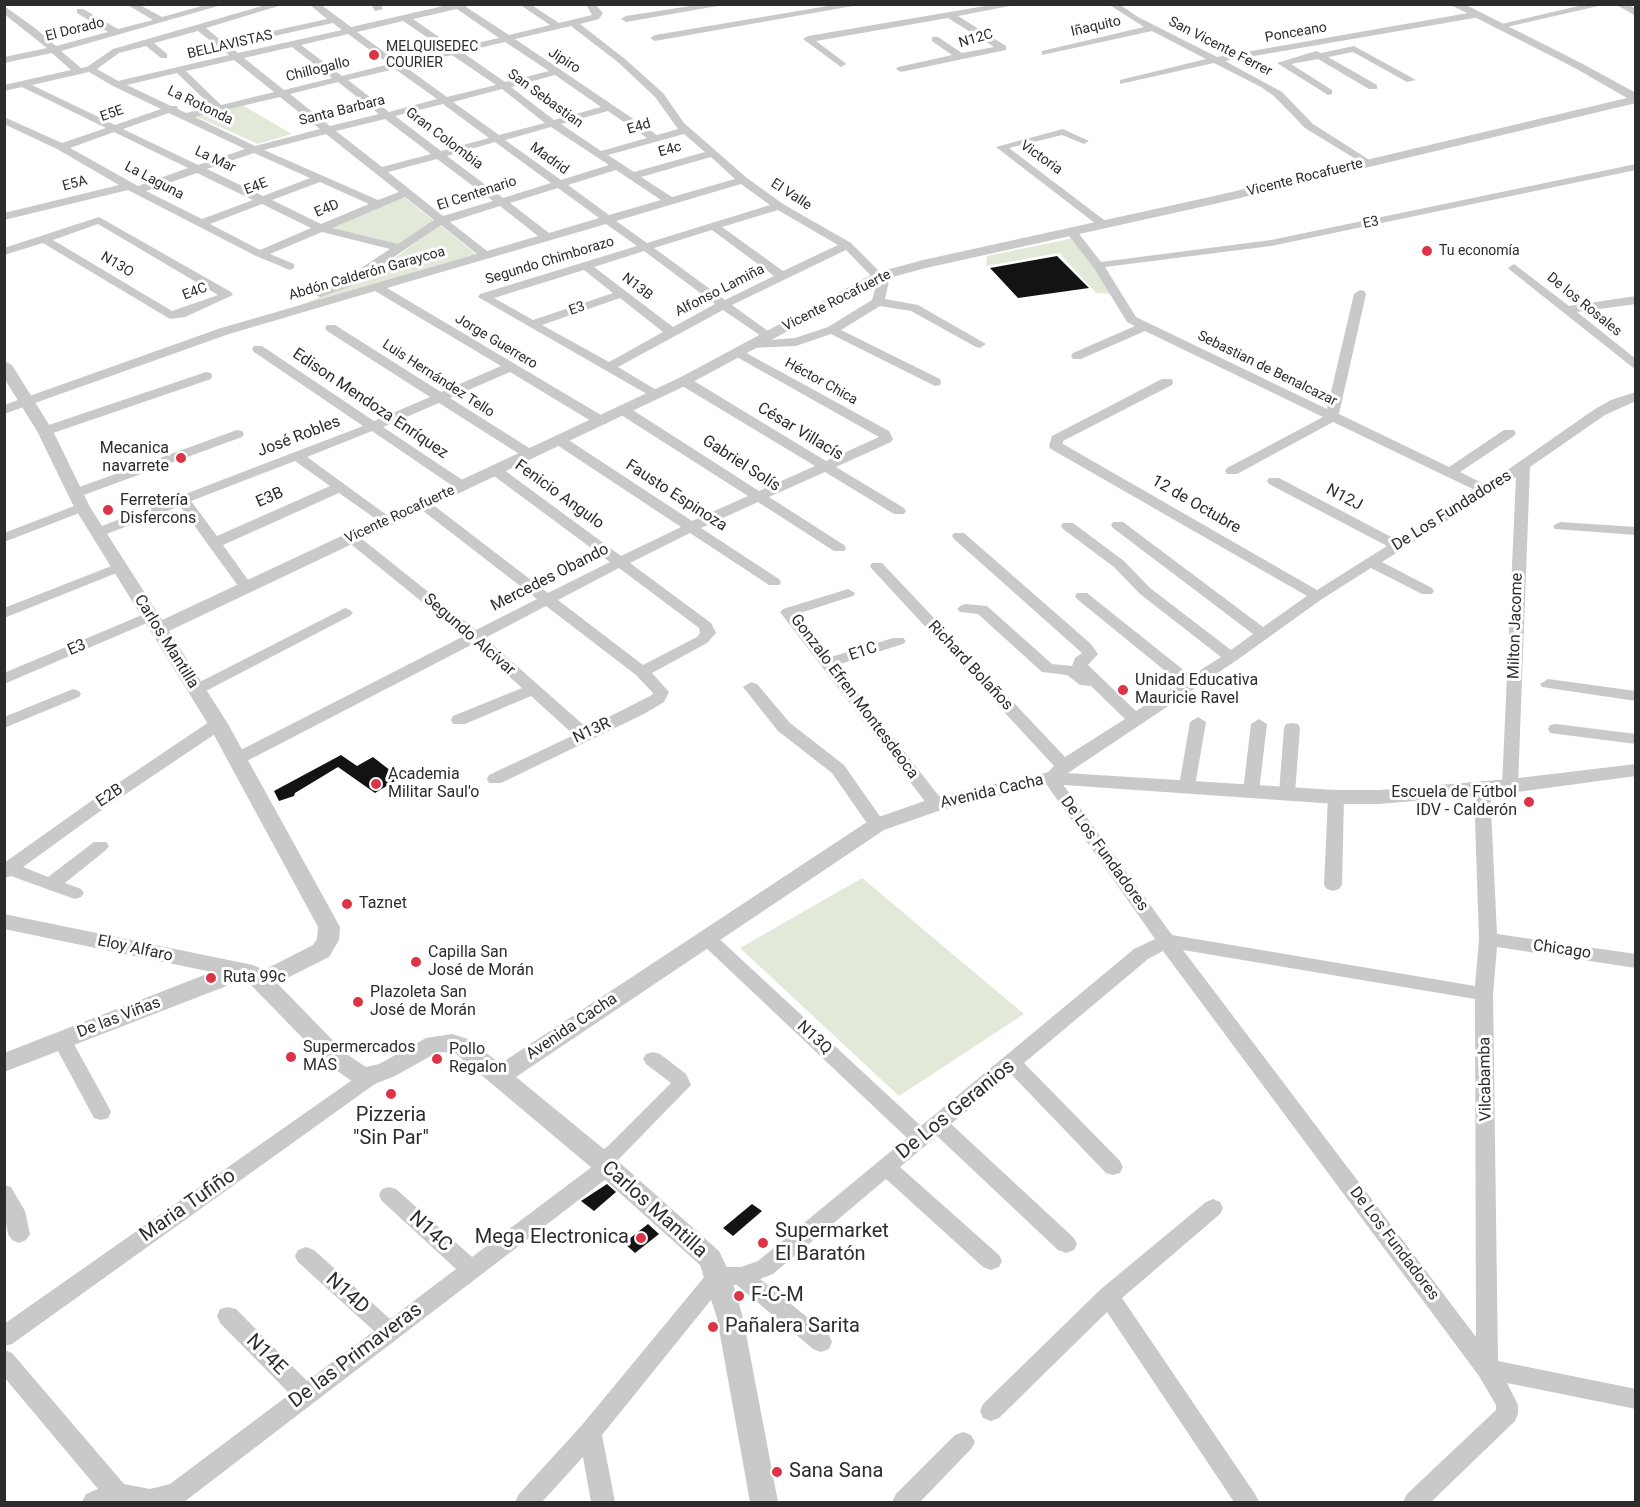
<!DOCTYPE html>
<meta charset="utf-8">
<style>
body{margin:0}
#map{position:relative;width:1640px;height:1507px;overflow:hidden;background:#fff;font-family:Roboto,sans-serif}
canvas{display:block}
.frame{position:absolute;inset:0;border:6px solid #2c2c2c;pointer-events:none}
</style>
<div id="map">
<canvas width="1640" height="1507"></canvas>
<div class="frame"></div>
</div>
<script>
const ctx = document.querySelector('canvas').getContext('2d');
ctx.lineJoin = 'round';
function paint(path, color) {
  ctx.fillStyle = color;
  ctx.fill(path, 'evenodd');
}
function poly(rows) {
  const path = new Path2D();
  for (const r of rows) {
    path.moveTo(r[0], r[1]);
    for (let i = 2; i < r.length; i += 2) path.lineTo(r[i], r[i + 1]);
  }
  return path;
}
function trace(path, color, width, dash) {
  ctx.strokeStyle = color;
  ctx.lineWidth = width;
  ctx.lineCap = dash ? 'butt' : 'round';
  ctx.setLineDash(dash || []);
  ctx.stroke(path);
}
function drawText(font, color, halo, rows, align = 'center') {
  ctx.font = font + ' Roboto,sans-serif';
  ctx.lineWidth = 6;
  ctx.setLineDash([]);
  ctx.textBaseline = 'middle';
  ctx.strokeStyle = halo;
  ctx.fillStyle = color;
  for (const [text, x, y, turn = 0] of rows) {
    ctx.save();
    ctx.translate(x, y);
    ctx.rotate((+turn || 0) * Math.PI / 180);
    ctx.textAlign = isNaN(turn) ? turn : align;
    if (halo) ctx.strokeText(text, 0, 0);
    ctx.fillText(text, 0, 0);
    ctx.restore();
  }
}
paint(poly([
 [242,105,292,134,258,144,195,116],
 [404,197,434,221,398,246,326,228],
 [440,225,477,255,296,307,370,276],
 [1074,238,1116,294,1096,293,1059,253,986,266,987,256],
 [862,878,1024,1014,899,1096,740,948]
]), '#e2e9d9');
paint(poly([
 [1057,256,1089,288,1018,298,990,268],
 [341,755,357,766,373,757,400,778,375,793,338,767,295,793,294,796,279,801,274,791],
 [607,1184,616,1192,594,1211,581,1201],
 [752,1204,762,1211,733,1236,723,1228],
 [648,1224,659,1234,635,1253,624,1243]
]), '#131313');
paint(poly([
 [126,4,138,4,162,17,209,4,225,4,61,51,81,68,87,67,113,49,269,4,285,4,206,28,223,42,327,19,309,4,320,4,351,27,452,4,470,4,466,7,509,35,550,25,519,4,530,4,559,23,592,15,586,4,595,4,603,13,599,19,580,24,625,59,663,93,684,123,747,178,783,204,851,243,889,281,885,299,918,305,986,344,980,348,976,347,911,311,880,306,841,330,940,379,941,382,940,385,935,386,831,334,796,346,751,348,749,345,751,342,767,340,723,310,618,367,663,394,662,397,652,397,478,297,480,294,637,246,606,224,387,288,606,418,608,421,606,424,596,424,510,372,450,398,534,451,536,454,534,457,524,457,439,403,383,427,467,483,469,486,467,489,457,489,372,431,307,457,395,521,393,524,383,524,339,493,223,545,253,587,246,591,241,590,180,506,104,535,94,535,92,532,94,529,363,426,254,352,252,349,254,346,262,346,374,421,430,397,327,331,325,328,327,325,335,325,441,392,501,366,375,291,229,334,4,414,4,405,221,328,477,254,441,225,351,286,321,297,317,296,317,290,343,280,390,249,322,232,270,254,294,264,294,268,290,270,256,256,128,190,4,220,4,213,119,185,57,149,4,124,4,117,62,143,106,128,22,87,4,91,4,85,71,70,52,53,4,63,4,57,47,48,4,14,4,6,35,28,56,46,108,32,77,13,77,9,83,9,118,29,153,20,126,4],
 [457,9,499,38,455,48,413,19,457,9],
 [403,21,446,50,398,62,357,32,403,21],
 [333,23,342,30,238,53,229,46,333,23],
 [571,26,619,63,655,97,678,129,657,135,515,39,571,26],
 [198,31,229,55,118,81,97,69,119,53,146,46,161,58,167,58,167,54,154,43,198,31],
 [348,34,389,64,342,76,301,45,348,34],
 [505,42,549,71,505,82,462,52,505,42],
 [292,47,332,78,284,90,244,58,292,47],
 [452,55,496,85,447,97,404,66,452,55],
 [234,60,274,92,221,105,186,71,234,60],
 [395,69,437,99,389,112,348,80,395,69],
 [89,72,113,86,161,109,115,125,32,85,89,72],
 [177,73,212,107,186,113,178,109,177,106,171,106,127,85,177,73],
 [555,75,601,107,554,120,511,87,555,75],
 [338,82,379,114,330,126,290,94,338,82],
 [502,89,545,123,499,135,453,102,502,89],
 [280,97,320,129,255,146,195,117,280,97],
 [443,104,489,138,441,151,395,116,443,104],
 [608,111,647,138,601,151,561,124,608,111],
 [169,113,245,149,198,165,123,129,169,113],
 [385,119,431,154,382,167,336,131,385,119],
 [551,127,609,165,561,180,505,140,551,127],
 [114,132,188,168,138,186,70,148,114,132],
 [326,134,399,192,378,200,264,150,326,134],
 [684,134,705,152,634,172,608,155,684,134],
 [495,142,551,183,503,198,447,156,495,142],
 [254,153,310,178,263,196,207,169,254,153],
 [711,157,735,179,672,197,641,177,711,157],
 [437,159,493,201,443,216,388,172,437,159],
 [616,170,661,200,609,215,568,185,616,170],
 [197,173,253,200,202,219,146,191,197,173],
 [320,182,369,204,321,224,272,200,320,182],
 [741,184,770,205,647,243,616,221,741,184],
 [558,188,599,218,549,233,510,203,558,188],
 [405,197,434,220,398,244,332,228,405,197],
 [262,204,311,228,260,250,210,224,262,204],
 [500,206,538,236,487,251,450,222,500,206],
 [778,210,838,245,783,271,722,227,778,210],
 [712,230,774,276,725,300,654,248,712,230],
 [846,250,877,282,872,300,828,327,795,338,770,340,774,337,772,334,732,305,846,250],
 [644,251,715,304,673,327,594,267,644,251],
 [584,270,613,293,533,320,494,298,584,270],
 [620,298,663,332,609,362,542,325,620,298],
 [295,461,330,486,217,536,191,501,295,461],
 [371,4,380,4,383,9,375,11,371,4],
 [703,4,729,4,626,22,621,19,626,16,703,4],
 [840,4,864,4,655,41,650,38,655,35,840,4],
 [997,4,1020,4,958,16,1006,46,1006,50,901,72,896,69,898,67,952,55,932,41,932,37,938,37,962,53,994,47,948,18,816,41,844,62,846,64,841,67,803,39,808,36,997,4],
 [1108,4,1119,4,1138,17,1217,57,1474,12,1479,15,1474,18,1225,61,1282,92,1313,124,1371,161,1371,165,1367,166,1305,128,1274,96,1261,87,1214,63,1120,84,1120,80,1206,59,1152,31,1042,55,1042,51,1144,27,1108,4],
 [1587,4,1607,4,1498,29,1493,26,1587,4],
 [1615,4,1627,4,1636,9,1636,16,1615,4],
 [1354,46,1416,80,1407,82,1353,52,1328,57,1377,85,1377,89,1369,89,1318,59,1291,64,1332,90,1332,94,1328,95,1277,63,1316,51,1321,53,1354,46],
 [1063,129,1089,141,1084,144,1062,135,1009,148,1108,223,1108,227,1100,227,996,147,1063,129],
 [1636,164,1636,170,1271,246,1105,267,1136,317,1327,409,1354,294,1360,290,1364,291,1366,294,1339,414,1449,467,1504,430,1514,430,1516,433,1514,436,1460,472,1486,485,1595,409,1611,400,1636,392,1636,401,1605,415,1530,467,1518,786,1516,790,1504,790,1502,786,1516,477,1382,562,1432,588,1434,591,1432,594,1422,594,1371,568,1322,599,1237,660,1059,779,1172,935,1475,986,1479,939,1474,789,1476,785,1488,785,1490,789,1497,934,1636,954,1636,968,1497,947,1493,994,1498,1361,1636,1389,1636,1409,1507,1383,1518,1405,1518,1414,1515,1421,1431,1502,1403,1502,1407,1494,1496,1410,1496,1405,1479,1376,1163,951,1148,959,1024,1063,1120,1161,1123,1167,1120,1173,1113,1175,1106,1173,1011,1074,951,1124,1074,1238,1077,1244,1074,1250,1066,1253,1058,1250,937,1136,900,1167,999,1255,1002,1261,999,1267,991,1270,983,1267,886,1179,773,1274,760,1279,829,1335,832,1342,829,1349,821,1352,813,1349,737,1285,723,1285,602,1435,615,1502,591,1502,583,1457,542,1502,515,1502,519,1494,582,1425,710,1270,718,1267,741,1267,758,1261,907,1138,701,943,698,938,701,933,707,931,713,933,921,1126,1134,949,1155,939,1042,778,1054,766,872,569,870,566,872,563,882,563,1065,757,1125,719,1091,686,1080,685,1067,675,1042,672,978,614,960,612,957,609,960,606,965,604,987,606,1052,664,1072,666,1075,658,1082,653,954,539,952,536,954,533,964,533,1091,644,1098,654,1088,665,1136,711,1180,683,1077,599,1075,596,1077,593,1087,593,1191,676,1221,657,1140,594,1114,567,1063,529,1061,526,1063,523,1073,523,1124,561,1150,588,1231,650,1253,634,1113,528,1111,525,1113,522,1123,522,1263,627,1307,596,1051,449,1049,446,1052,436,1162,379,1172,379,1173,382,1172,385,1063,441,1063,444,1317,590,1387,546,1269,484,1267,481,1269,478,1279,478,1397,540,1477,491,1333,422,1237,474,1227,474,1225,471,1227,468,1323,417,1145,331,1081,359,1073,359,1071,356,1073,353,1135,326,1127,322,1094,268,1066,232,1068,230,1076,230,1101,262,1271,240,1636,164],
 [1183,950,1475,999,1476,1337,1183,950],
 [99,217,231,292,233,295,185,317,170,319,43,243,4,255,4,248,99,217],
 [98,224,218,295,172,311,53,240,98,224],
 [1514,264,1569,306,1636,296,1636,304,1577,312,1636,359,1636,370,1510,270,1508,268,1514,264],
 [739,349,889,431,893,439,891,442,836,467,904,508,906,511,904,514,894,514,825,472,769,497,844,545,846,548,844,551,834,551,758,502,701,528,779,579,781,582,779,585,769,585,690,533,630,563,711,623,716,633,707,643,652,673,669,692,664,702,644,714,501,783,489,783,487,779,489,775,574,735,531,696,465,724,453,724,451,720,453,716,522,688,473,644,243,763,231,763,229,759,231,755,464,636,347,541,345,538,347,535,357,535,476,630,537,599,418,507,416,504,418,501,428,501,548,593,610,562,490,473,488,470,490,467,500,467,621,556,681,527,554,443,552,440,554,437,564,437,692,521,748,496,618,413,616,410,618,407,628,407,759,491,815,466,679,384,678,381,679,378,689,378,826,461,879,437,735,356,733,353,739,349],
 [619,568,699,628,700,633,697,637,643,665,558,600,619,568],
 [546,606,636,675,653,693,652,695,587,728,485,638,546,606],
 [206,372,211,373,212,376,211,379,50,434,40,434,38,431,40,428,206,372],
 [237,430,242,431,244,434,242,437,81,496,76,497,69,493,71,490,237,430],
 [82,503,89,507,87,510,4,542,4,533,82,503],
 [1560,522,1636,527,1636,535,1555,529,1553,526,1560,522],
 [119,563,124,564,126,567,124,570,4,618,4,608,119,563],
 [848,589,855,593,853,596,797,614,831,657,893,638,903,638,906,641,903,644,837,665,942,800,944,804,942,808,930,808,780,612,783,609,848,589],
 [345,608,350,610,353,613,350,616,202,693,190,693,188,690,190,687,345,608],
 [149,612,157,617,154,620,4,684,4,673,149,612],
 [1548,679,1636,691,1636,701,1542,687,1540,684,1548,679],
 [751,682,757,684,790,723,844,765,886,825,883,829,871,829,832,773,778,731,743,687,751,682],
 [73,689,79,691,81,694,79,697,4,728,4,717,73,689],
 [1198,717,1206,722,1195,786,1193,790,1187,792,1181,790,1179,786,1190,722,1198,717],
 [218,719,226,724,224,728,99,812,23,867,48,877,94,842,106,842,109,846,106,850,65,883,81,889,84,893,81,897,75,899,69,897,11,876,4,878,4,863,87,804,212,720,218,719],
 [1259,719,1267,724,1259,791,1257,795,1251,797,1245,795,1243,791,1251,724,1259,719],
 [1292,723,1298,724,1300,728,1295,793,1293,797,1287,799,1281,797,1279,793,1284,728,1286,724,1292,723],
 [1556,724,1636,734,1636,744,1550,733,1548,729,1550,725,1556,724],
 [1336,791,1342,793,1344,797,1342,885,1339,889,1333,891,1327,889,1324,885,1328,797,1330,793,1336,791],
 [62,1033,69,1035,108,1106,111,1112,108,1118,101,1120,94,1118,52,1040,55,1035,62,1033],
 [653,1052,660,1054,686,1074,691,1085,615,1163,617,1167,614,1173,184,1502,82,1502,86,1494,98,1489,4,1377,4,1350,12,1353,124,1484,150,1489,170,1484,290,1394,220,1323,217,1316,220,1309,228,1307,236,1309,307,1381,374,1331,298,1262,295,1256,298,1250,306,1247,314,1250,390,1319,456,1269,382,1201,379,1195,382,1189,389,1187,396,1189,472,1257,593,1166,591,1161,594,1155,607,1147,671,1083,646,1064,643,1059,646,1054,653,1052],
 [372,1068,379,1071,382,1076,379,1081,12,1344,4,1346,4,1324,365,1071,372,1068],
 [4,1185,11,1187,25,1211,30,1234,26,1240,19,1243,12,1240,8,1234,4,1212,4,1185],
 [1213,1199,1220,1202,1223,1208,1220,1214,1122,1298,1255,1494,1259,1502,1234,1502,1107,1312,999,1418,991,1421,983,1418,980,1411,983,1404,1101,1289,1206,1202,1213,1199],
 [963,1432,971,1435,975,1442,971,1449,920,1502,892,1502,896,1494,955,1435,963,1432]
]), '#c9c9c9');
paint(poly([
 [1449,4,1464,4,1583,64,1636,93,1636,103,1219,203,926,268,885,279,689,384,169,631,228,724,340,927,339,940,329,957,277,983,345,1053,366,1067,379,1064,426,1038,452,1034,471,1040,500,1064,870,820,936,797,1050,772,1336,790,1379,790,1510,779,1636,764,1636,776,1510,793,1379,804,1336,804,1050,784,941,810,884,830,516,1077,610,1154,719,1251,731,1276,743,1318,778,1502,750,1502,717,1318,700,1265,592,1168,455,1053,438,1052,395,1076,372,1085,353,1082,329,1065,246,980,237,978,224,987,4,1072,4,1053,212,972,4,929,4,914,253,965,264,970,313,945,317,939,318,927,208,724,74,507,37,431,4,378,4,361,12,365,53,431,90,507,162,620,679,378,875,273,923,260,1219,195,1627,98,1575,68,1449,4]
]), '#c9c9c9');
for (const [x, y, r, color] of [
 [374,55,6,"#dc3446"],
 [1427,251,6,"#dc3446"],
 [181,458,6,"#dc3446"],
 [108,510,6,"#dc3446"],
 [1123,690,6,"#dc3446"],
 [376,784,6,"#dc3446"],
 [1529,802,6,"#dc3446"],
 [347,904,6,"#dc3446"],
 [416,962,6,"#dc3446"],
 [211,978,6,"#dc3446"],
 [358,1002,6,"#dc3446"],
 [291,1057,6,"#dc3446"],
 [437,1059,6,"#dc3446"],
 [391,1094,6,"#dc3446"],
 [641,1238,6,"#dc3446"],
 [763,1243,6,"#dc3446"],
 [739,1296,6,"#dc3446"],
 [713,1327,6,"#dc3446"],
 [777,1472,6,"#dc3446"]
]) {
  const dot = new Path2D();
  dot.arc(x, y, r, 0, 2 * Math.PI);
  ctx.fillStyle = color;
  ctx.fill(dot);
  trace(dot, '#fff', 2);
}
drawText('14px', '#2c2c2c', '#fff', [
 ["Iñaquito",1096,27,-13],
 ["El Dorado",75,30,-14],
 ["Ponceano",1296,33,-10],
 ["N12C",976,39,-16],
 ["BELLAVISTAS",230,45,-13],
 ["San Vicente Ferrer",1220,47,27],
 ["Jipiro",564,61,33],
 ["Chillogallo",318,70,-14],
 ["San Sebastian",545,99,36],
 ["La Rotonda",200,106,26],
 ["Santa Barbara",342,111,-14],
 ["E5E",112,114,-19],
 ["E4d",639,127,-16],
 ["Gran Colombia",444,139,37],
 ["E4c",670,150,-16],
 ["Victoria",1041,158,35],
 ["Madrid",549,159,36],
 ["La Mar",215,160,25],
 ["Vicente Rocafuerte",1305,178,-14],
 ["La Laguna",154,181,28],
 ["E5A",75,184,-15],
 ["E4E",256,187,-21],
 ["El Centenario",477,194,-18],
 ["El Valle",791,195,33],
 ["E4D",327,209,-23],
 ["E3",1371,223,-12],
 ["Segundo Chimborazo",550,261,-17],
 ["N13O",117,265,31],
 ["Abdón Calderón Garaycoa",367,274,-16],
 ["N13B",637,287,38],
 ["Alfonso Lamiña",720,291,-27],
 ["E4C",195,292,-21],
 ["Vicente Rocafuerte",837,301,-27],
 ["De los Rosales",1584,305,39],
 ["E3",577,309,-19],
 ["Jorge Guerrero",496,342,31],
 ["Sebastian de Benalcazar",1267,369,26],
 ["Luis Hernández Tello",438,379,33],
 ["Héctor Chica",821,382,29],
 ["Vicente Rocafuerte",400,515,-25]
]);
drawText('14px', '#2c2c2c', '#fff', [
 ["MELQUISEDEC",386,47],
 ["COURIER",386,63],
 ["Tu economía",1439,251]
], 'left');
drawText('16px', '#2c2c2c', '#fff', [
 ["Edison Mendoza Enríquez",370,404,34],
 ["César Villacís",800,432,31],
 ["José Robles",299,437,-21],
 ["Gabriel Solís",741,464,33],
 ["Fenicio Angulo",559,495,36],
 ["Fausto Espinoza",676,496,33],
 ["E3B",270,498,-24],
 ["N12J",1344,498,28],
 ["12 de Octubre",1196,505,30],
 ["De Los Fundadores",1452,511,-32],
 ["Mercedes Obando",550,578,-27],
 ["Milton Jacome",1516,626,-88],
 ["Segundo Alcívar",469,635,41],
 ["Carlos Mantilla",166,642,58],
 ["E3",77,648,-23],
 ["E1C",863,652,-18],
 ["Richard Bolaños",970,666,47],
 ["Gonzalo Efren Montesdeoca",854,697,53],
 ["N13R",592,731,-25],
 ["Avenida Cacha",992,792,-13],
 ["E2B",110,796,-34],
 ["De Los Fundadores",1104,854,54],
 ["Eloy Alfaro",135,949,12],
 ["Chicago",1562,950,8],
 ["De las Viñas",119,1018,-21],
 ["Avenida Cacha",572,1027,-34],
 ["N13Q",814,1038,43],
 ["Vilcabamba",1486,1079,-91],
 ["De Los Fundadores",1394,1244,53]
]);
drawText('16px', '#2c2c2c', '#fff', [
 ["Mecanica",169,449,"right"],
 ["navarrete",169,467,"right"],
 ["Ferretería",120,501],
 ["Disfercons",120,519],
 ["Unidad Educativa",1135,681],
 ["Mauricie Ravel",1135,699],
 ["Academia",388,775],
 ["Militar Saul'o",388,793],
 ["Escuela de Fútbol",1517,793,"right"],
 ["IDV - Calderón",1517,811,"right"],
 ["Taznet",359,904],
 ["Capilla San",428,953],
 ["José de Morán",428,971],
 ["Ruta 99c",223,978],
 ["Plazoleta San",370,993],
 ["José de Morán",370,1011],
 ["Supermercados",303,1048],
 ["MAS",303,1066],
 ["Pollo",449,1050],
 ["Regalon",449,1068]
], 'left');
drawText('20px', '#2c2c2c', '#fff', [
 ["De Los Geranios",956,1110,-39],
 ["Maria Tufiño",188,1206,-35],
 ["Carlos Mantilla",654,1210,42],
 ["N14C",430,1232,42],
 ["N14D",347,1294,42],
 ["N14E",266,1355,45],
 ["De las Primaveras",356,1356,-37]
]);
drawText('20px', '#2c2c2c', '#fff', [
 ["Pizzeria",391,1116,"center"],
 ["\"Sin Par\"",391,1139,"center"],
 ["Supermarket",775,1232],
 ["El Baratón",775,1255],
 ["Mega Electronica",629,1238,"right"],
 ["F-C-M",751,1296],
 ["Pañalera Sarita",725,1327],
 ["Sana Sana",789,1472]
], 'left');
</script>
